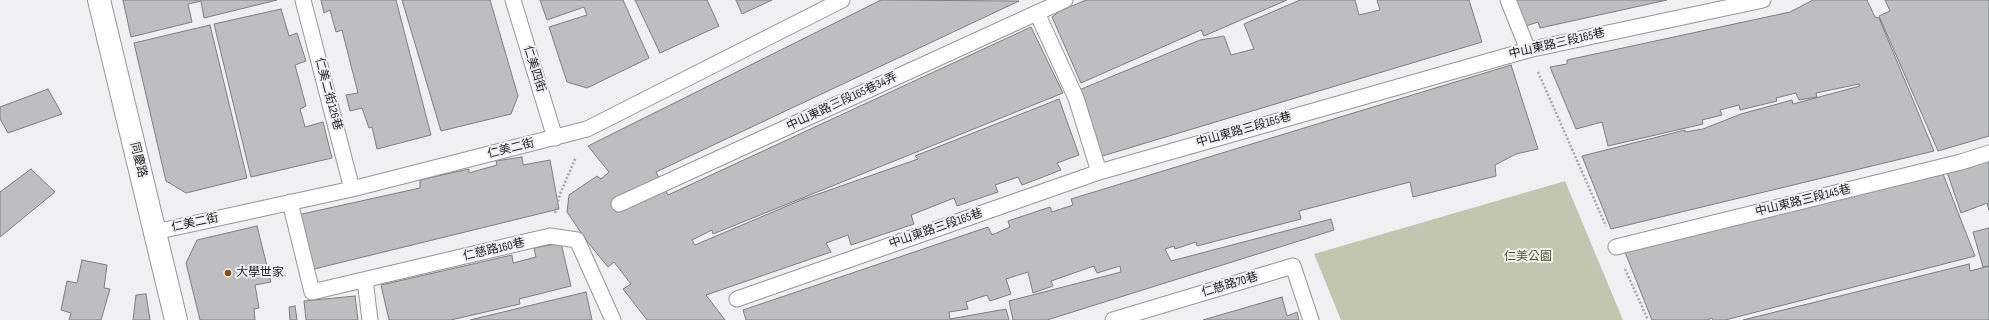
<!DOCTYPE html>
<meta charset="utf-8">
<style>
body{margin:0}
canvas{display:block;background:#f0f0f2}
</style>
<canvas width="1989" height="320"></canvas>
<script>
const ctx = document.querySelector('canvas').getContext('2d');
ctx.lineJoin = 'round';
function paint(path, color) {
  ctx.fillStyle = color;
  ctx.fill(path, 'evenodd');
}
function poly(rows) {
  const path = new Path2D();
  for (const r of rows) {
    path.moveTo(r[0], r[1]);
    for (let i = 2; i < r.length; i += 2) path.lineTo(r[i], r[i + 1]);
  }
  return path;
}
function trace(path, color, width, dash) {
  ctx.strokeStyle = color;
  ctx.lineWidth = width;
  ctx.lineCap = dash ? 'butt' : 'round';
  ctx.setLineDash(dash || []);
  ctx.stroke(path);
}
function drawText(font, color, halo, rows, align = 'center') {
  ctx.font = font + ' "Sofia Sans Condensed","Noto Sans TC",sans-serif';
  ctx.lineWidth = 4;
  ctx.setLineDash([]);
  ctx.textBaseline = 'middle';
  ctx.strokeStyle = halo;
  ctx.fillStyle = color;
  for (const [text, x, y, turn = 0] of rows) {
    ctx.save();
    ctx.translate(x, y);
    ctx.rotate((+turn || 0) * Math.PI / 180);
    ctx.textAlign = isNaN(turn) ? turn : align;
    if (halo) ctx.strokeText(text, 0, 0);
    ctx.fillText(text, 0, 0);
    ctx.restore();
  }
}
paint(poly([
 [1565,181,1623,320,1341,320,1314,254]
]), '#c2c6b0');
const building = poly([
 [123,0,277,0,204,18,201,1,188,4,192,22,131,37,123,0],
 [321,0,396,0,431,135,377,149,372,127,369,128,362,108,350,111,346,95,358,93,342,30,336,32,330,10,324,13,321,0],
 [402,0,490,0,518,96,511,114,441,131,402,0],
 [540,0,623,0,649,58,587,88,567,82,549,27,587,15,584,7,547,20,540,0],
 [635,0,707,0,719,26,660,53,635,0],
 [736,0,772,0,742,14,736,0],
 [881,0,1019,1,656,172,668,195,1031,27,1063,93,713,234,712,230,692,240,695,245,801,200,918,159,915,156,1059,99,1079,155,1057,163,1061,170,1022,185,1018,177,995,185,998,192,957,206,954,198,911,215,914,224,851,245,848,235,826,243,831,252,706,295,725,320,647,320,623,289,631,284,614,262,608,267,586,240,567,212,569,195,597,176,601,179,609,172,588,146,881,0],
 [1086,0,1287,0,1204,36,1201,30,1081,83,1052,17,1060,11,1086,0],
 [1300,0,1355,0,1359,15,1380,10,1377,0,1469,0,1482,42,1099,157,1079,90,1200,40,1224,36,1231,55,1254,49,1244,24,1300,0],
 [1515,0,1667,0,1540,28,1538,22,1526,26,1515,0],
 [1813,0,1867,0,1875,17,1879,18,1934,151,1611,229,1582,156,1685,130,1685,132,1703,129,1741,114,1792,100,1793,104,1860,86,1859,84,1816,93,1817,97,1799,100,1796,93,1776,98,1777,101,1740,110,1739,105,1720,110,1722,115,1702,120,1703,124,1608,146,1602,122,1576,129,1550,67,1567,64,1567,60,1790,12,1813,0],
 [1885,0,1989,0,1989,136,1938,151,1879,16,1890,11,1885,0],
 [281,9,289,36,297,33,306,61,295,65,306,106,300,109,305,127,323,122,332,158,251,177,214,24,281,9],
 [210,25,247,178,186,193,166,181,134,43,210,25],
 [1511,65,1538,149,1516,154,1495,165,1496,176,1413,197,1410,182,1299,211,1301,219,1197,246,1196,242,1175,249,1174,246,1165,249,1171,261,1331,219,1334,230,1047,320,1013,320,1009,301,1121,272,1120,266,1097,273,1094,266,1051,281,1053,286,1033,293,1028,272,1006,279,1011,294,990,301,987,295,966,302,968,309,949,312,950,319,1006,309,1009,320,746,320,743,310,988,227,992,235,1010,227,1008,221,1050,207,1052,212,1073,205,1071,199,1511,65],
 [48,89,62,114,8,133,0,119,0,107,48,89],
 [1989,153,1989,210,1987,203,1961,213,1945,166,1989,153],
 [522,157,523,165,550,160,559,209,306,271,293,216,420,188,420,180,469,169,469,173,497,165,496,161,522,157],
 [31,169,55,192,0,237,0,192,31,169],
 [1943,174,1975,256,1725,320,1713,320,1712,318,1707,320,1652,320,1625,252,1943,174],
 [257,226,271,282,255,285,259,308,254,309,255,320,200,320,186,263,197,240,257,226],
 [1989,228,1989,266,1983,267,1973,232,1989,228],
 [561,243,571,286,519,299,520,304,451,320,389,320,381,285,512,255,513,263,536,257,534,248,561,243],
 [82,260,107,265,104,288,110,289,101,320,69,320,71,313,61,310,67,281,77,283,82,260],
 [1969,264,1970,271,1989,266,1989,320,1743,320,1969,264],
 [586,292,592,320,470,320,586,292],
 [146,294,150,320,133,320,136,295,146,294],
 [355,296,358,320,306,320,304,301,355,296],
 [1282,297,1287,316,1297,312,1299,320,1203,320,1282,297],
 [295,306,297,320,290,320,289,307,295,306]
]);
paint(building, '#bebec0');
trace(building, '#7d7e7f', 1);
const lane = poly([
 [303,0,352,189],
 [513,0,555,138],
 [1508,0,1528,50],
 [1037,13,1076,98,1099,172],
 [290,202,312,292,550,236,577,240,613,320],
 [619,204,1065,0],
 [155,232,352,189,587,129,842,0],
 [1616,247,1961,162,1989,153],
 [365,280,370,320],
 [737,299,1099,172,1528,50,1763,0],
 [1113,320,1293,266,1311,320]
]);
const street = poly([
 [99,0,176,320]
]);
trace(lane, '#959698', 17);
trace(street, '#959698', 24);
trace(poly([
 [1538,72,1606,226],
 [555,213,560,194,576,157],
 [1625,269,1648,320]
]), '#a6a6a8', 2.5, [2, 2]);
trace(lane, '#fff', 15);
trace(street, '#fff', 22);
for (const [x, y, r, color] of [
 [228,273,4,"#8a4b12"]
]) {
  const dot = new Path2D();
  dot.arc(x, y, r, 0, 2 * Math.PI);
  ctx.fillStyle = color;
  ctx.fill(dot);
  trace(dot, '#f0f0f2', 1.5);
}
drawText('12px', '#1e1e1f', '#f0f0f2', [
 ["中山東路三段165巷",1557,44,-13],
 ["仁美四街",534,69,73],
 ["仁美二街126巷",328,94,75],
 ["中山東路三段165巷34弄",842,102,-25],
 ["中山東路三段165巷",1244,130,-16],
 ["仁美二街",511,149,-14],
 ["同慶路",138,160,76],
 ["中山東路三段145巷",1803,201,-14],
 ["仁美二街",195,223,-12],
 ["中山東路三段165巷",936,229,-19],
 ["仁慈路160巷",494,250,-13],
 ["仁慈路70巷",1230,285,-17]
]);
drawText('12px', '#505623', '#f0f0f2', [
 ["仁美公園",1528,257]
]);
drawText('12px', '#1e1e1f', '#f0f0f2', [
 ["大學世家",236,273]
], 'left');
</script>
